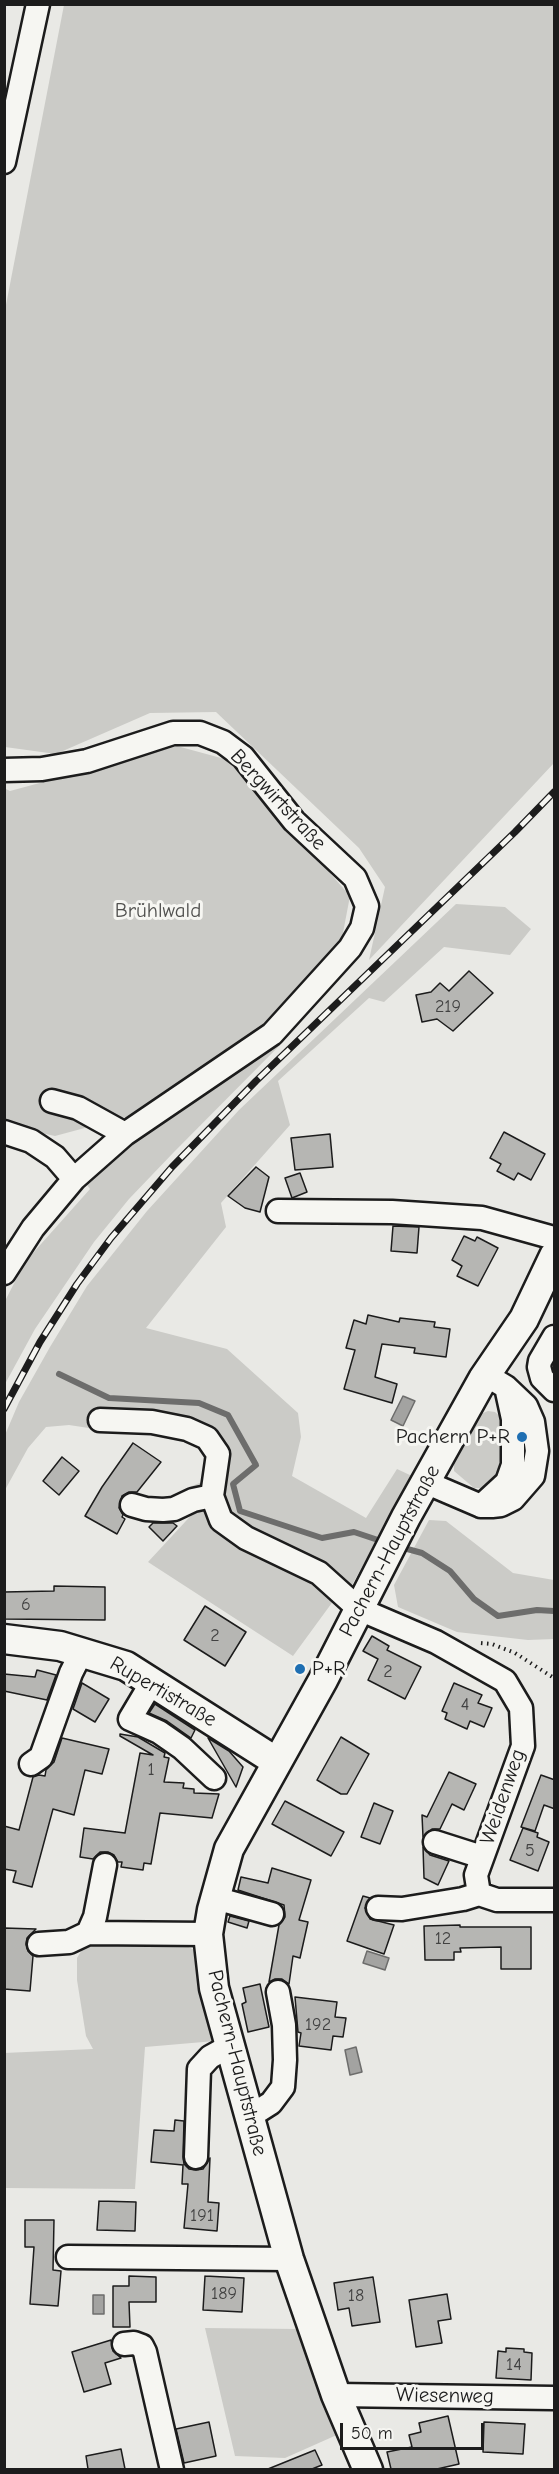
<!DOCTYPE html>
<meta charset="utf-8">
<style>
body{margin:0}
#map{position:relative;width:559px;height:2474px;overflow:hidden;background:#e9e9e5;font-family:"Comic Neue",sans-serif}
canvas{display:block}
.frame{position:absolute;inset:0;border:6px solid #1c1c1c;pointer-events:none}
.scale{position:absolute;left:340px;top:2423px;width:144px;height:27px;box-sizing:border-box;border:3px solid #1c1c1c;border-top:0;padding-left:8px;font-size:18px;line-height:21px;white-space:nowrap;color:#1c1c1c;-webkit-text-stroke:4px #f6f6f2;paint-order:stroke}
</style>
<div id="map">
<canvas width="559" height="2474"></canvas>
<div class="frame"></div>
<div class="scale">50 m</div>
</div>
<script>
const ctx = document.querySelector('canvas').getContext('2d');
ctx.lineJoin = 'round';
function paint(path, color) {
  ctx.fillStyle = color;
  ctx.fill(path, 'evenodd');
}
function poly(rows) {
  const path = new Path2D();
  for (const r of rows) {
    path.moveTo(r[0], r[1]);
    for (let i = 2; i < r.length; i += 2) path.lineTo(r[i], r[i + 1]);
  }
  return path;
}
function trace(path, color, width, dash) {
  ctx.strokeStyle = color;
  ctx.lineWidth = width;
  ctx.lineCap = dash ? 'butt' : 'round';
  ctx.setLineDash(dash || []);
  ctx.stroke(path);
}
function drawText(font, color, halo, rows, align = 'center') {
  ctx.font = font + ' "Comic Neue",sans-serif';
  ctx.lineWidth = 6;
  ctx.setLineDash([]);
  ctx.textBaseline = 'middle';
  ctx.strokeStyle = halo;
  ctx.fillStyle = color;
  for (const [text, x, y, turn = 0] of rows) {
    ctx.save();
    ctx.translate(x, y);
    ctx.rotate((+turn || 0) * Math.PI / 180);
    ctx.textAlign = isNaN(turn) ? turn : align;
    if (halo) ctx.strokeText(text, 0, 0);
    ctx.fillText(text, 0, 0);
    ctx.restore();
  }
}
paint(poly([
 [64,5,554,5,554,763,369,960,385,887,359,848,216,712,150,713,56,754,5,747,5,310],
 [177,746,232,761,350,896,342,938,257,1031,133,1115,55,1136,5,1125,4,788,10,791],
 [456,904,505,907,531,929,510,955,444,947,384,1002,369,998,278,1081,290,1125,221,1203,226,1227,146,1328,227,1349,298,1413,301,1437,292,1476,366,1518,397,1469,412,1476,352,1585,308,1572,334,1600,293,1656,148,1562,197,1509,181,1496,192,1486,202,1482,209,1469,198,1443,167,1432,115,1432,69,1425,46,1427,28,1448,5,1490,5,1435,19,1402,50,1347,87,1286,147,1211,239,1110],
 [285,1040,174,1152,129,1199,94,1242,35,1329,5,1384,5,1301,25,1262,90,1189,84,1181,168,1115,252,1056],
 [488,1411,495,1412,502,1418,503,1471,486,1488,474,1488,454,1471,454,1457,476,1416],
 [429,1520,446,1521,513,1573,554,1580,554,1639,528,1640,457,1632,398,1607,394,1585],
 [101,1943,185,1945,196,1951,215,2041,145,2047,135,2189,5,2188,4,2053,93,2049,86,2036,77,1980,77,1958,83,1948],
 [205,2328,298,2329,339,2434,285,2458,235,2456]
]), '#cbcbc7');
const water = poly([
 [403,1396,415,1401,403,1426,391,1420,403,1396],
 [367,1951,389,1958,385,1970,363,1963,367,1951],
 [356,2047,362,2072,350,2075,345,2050,356,2047],
 [93,2295,104,2295,104,2314,93,2314,93,2295]
]);
paint(water, '#a3a3a1');
trace(water, '#6d6d6c', 1.5);
trace(poly([
 [59,1374,109,1398,199,1403,228,1415,256,1465,233,1484,240,1511,322,1538,354,1532,384,1542],
 [400,1547,422,1553,450,1571,474,1599,498,1616,537,1610,554,1611]
]), '#6d6d6c', 6);
const building = poly([
 [469,971,493,993,453,1031,437,1019,422,1022,416,995,431,992,440,983,449,991,469,971],
 [504,1132,545,1154,531,1180,518,1173,514,1180,497,1171,501,1164,490,1158,504,1132],
 [330,1134,333,1167,295,1170,291,1138,330,1134],
 [256,1167,269,1177,260,1212,245,1208,228,1196,256,1167],
 [300,1173,307,1192,292,1198,285,1178,300,1173],
 [393,1226,419,1227,417,1253,391,1251,393,1226],
 [464,1236,475,1241,477,1237,498,1248,478,1286,457,1276,462,1266,452,1260,464,1236],
 [368,1315,399,1322,400,1318,435,1322,434,1327,450,1329,446,1357,414,1353,415,1348,382,1344,375,1377,397,1384,392,1403,344,1389,355,1350,346,1348,354,1320,366,1324,368,1315],
 [133,1443,161,1462,137,1492,129,1492,122,1496,119,1508,123,1515,122,1517,125,1519,117,1534,85,1516,102,1487,133,1443],
 [62,1457,79,1471,59,1495,43,1481,62,1457],
 [153,1523,173,1523,177,1526,163,1541,149,1527,153,1523],
 [54,1586,105,1587,105,1620,4,1619,4,1592,54,1591,54,1586],
 [205,1606,246,1632,225,1666,184,1640,205,1606],
 [372,1636,389,1646,387,1650,421,1667,405,1699,368,1680,378,1659,363,1651,372,1636],
 [37,1670,56,1675,47,1700,4,1691,4,1674,35,1677,37,1670],
 [82,1683,109,1699,95,1722,73,1709,82,1683],
 [454,1683,482,1695,478,1703,492,1708,484,1727,470,1721,467,1729,445,1719,447,1713,442,1711,454,1683],
 [155,1704,195,1730,191,1738,167,1721,149,1713,155,1704],
 [120,1734,138,1737,165,1753,164,1757,169,1758,164,1782,184,1783,183,1788,194,1789,194,1793,219,1794,212,1818,160,1813,151,1864,144,1863,143,1870,121,1867,122,1862,118,1862,114,1855,108,1852,100,1852,93,1859,80,1857,84,1828,125,1833,140,1753,153,1755,120,1736,120,1734],
 [341,1737,369,1754,347,1794,341,1794,317,1780,341,1737],
 [62,1738,109,1749,102,1774,85,1770,74,1815,53,1809,32,1887,13,1882,16,1871,4,1869,4,1826,19,1830,33,1777,39,1775,45,1776,46,1770,54,1762,62,1738],
 [208,1738,229,1751,243,1767,236,1787,208,1738],
 [449,1772,476,1784,464,1810,452,1804,440,1829,432,1829,423,1837,422,1815,427,1817,449,1772],
 [541,1775,555,1780,555,1809,544,1805,535,1831,521,1827,541,1775],
 [285,1801,344,1832,331,1856,272,1824,285,1801],
 [374,1803,393,1811,380,1844,361,1837,374,1803],
 [523,1828,538,1833,537,1837,549,1842,538,1871,510,1860,523,1828],
 [423,1847,430,1855,449,1861,438,1885,424,1878,423,1847],
 [272,1868,311,1880,299,1920,308,1922,300,1958,293,1956,289,1984,282,1979,275,1979,269,1982,279,1925,285,1917,284,1905,238,1890,241,1877,268,1883,272,1868],
 [363,1896,370,1898,365,1908,370,1919,394,1925,384,1954,347,1941,363,1896],
 [230,1916,249,1921,247,1928,228,1922,230,1916],
 [460,1925,460,1927,531,1927,531,1969,501,1969,501,1947,460,1948,461,1952,454,1952,454,1960,425,1960,424,1926,460,1925],
 [4,1928,36,1929,27,1938,26,1944,28,1951,33,1956,30,1991,4,1989,4,1928],
 [260,1984,269,2027,248,2032,242,2004,246,2002,243,1988,260,1984],
 [295,1997,337,2002,335,2017,346,2018,343,2037,333,2036,331,2050,299,2046,301,2033,298,2032,295,1997],
 [175,2120,184,2121,183,2157,184,2164,189,2169,196,2170,203,2169,210,2158,208,2202,219,2203,217,2231,184,2228,188,2184,182,2184,183,2165,151,2162,154,2130,174,2131,175,2120],
 [99,2201,136,2202,135,2231,97,2230,99,2201],
 [25,2220,54,2220,53,2270,61,2271,58,2306,30,2304,34,2247,25,2247,25,2220],
 [129,2276,156,2277,156,2302,129,2302,130,2327,113,2327,113,2286,129,2286,129,2276],
 [205,2276,244,2278,242,2312,203,2310,205,2276],
 [373,2277,380,2322,352,2326,349,2308,338,2310,334,2283,373,2277],
 [447,2294,451,2319,438,2321,442,2343,416,2347,409,2300,447,2294],
 [111,2340,113,2351,121,2358,105,2363,111,2384,84,2392,72,2352,111,2340],
 [506,2348,524,2349,524,2352,532,2353,531,2380,496,2378,498,2351,506,2352,506,2348],
 [448,2416,459,2464,437,2469,391,2469,387,2452,412,2447,409,2435,421,2432,419,2423,448,2416],
 [209,2422,216,2456,184,2463,176,2429,209,2422],
 [484,2422,525,2424,523,2454,483,2452,484,2422],
 [121,2449,125,2469,88,2469,86,2456,121,2449],
 [315,2450,322,2465,312,2469,268,2469,315,2450]
]);
paint(building, '#b6b6b3');
trace(building, '#1c1c1c', 1.5);
const minor = poly([
 [4,162,38,4],
 [4,770,42,769,87,761,173,733,200,733,223,742,243,757,294,821,355,878,367,906,362,928,350,948,272,1034,125,1134,74,1179,33,1228,4,1273],
 [52,1101,78,1108,125,1134],
 [4,1132,31,1141,55,1157,74,1179],
 [278,1211,392,1212,482,1218,554,1238],
 [554,1337,540,1361,539,1367,542,1378,554,1390],
 [100,1420,152,1422,187,1429,207,1438,218,1454,212,1496,221,1520,246,1538,319,1573,359,1609,436,1642,505,1681,521,1708,523,1746,476,1875,479,1894,497,1900,554,1900],
 [425,1482,481,1506,492,1506,501,1505,513,1499,533,1476,537,1451,533,1422,526,1406,506,1387,486,1375],
 [132,1505,146,1509,163,1510,174,1509,193,1500,212,1496],
 [481,1506,507,1482,513,1465,513,1419,506,1387],
 [152,1682,130,1719,159,1732,182,1748,214,1778],
 [31,1764,41,1757,71,1673,82,1651],
 [435,1842,482,1857],
 [215,1898,272,1914],
 [378,1908,402,1909,463,1899,479,1894],
 [88,1933,208,1934],
 [39,1944,69,1942,88,1933,95,1917,105,1865],
 [249,2117,271,2103,283,2087,285,2060,284,2025,278,1992],
 [196,2157,199,2069,210,2057,230,2046],
 [68,2257,289,2259],
 [124,2344,134,2343,142,2346,145,2352,172,2470],
 [336,2395,554,2398]
]);
const major = poly([
 [4,1639,60,1646,126,1666,277,1762],
 [368,2470,336,2395,289,2259,214,1988,208,1934,212,1910,229,1849,323,1680,406,1517,483,1379,524,1319,554,1256]
]);
trace(minor, '#1c1c1c', 27);
trace(major, '#1c1c1c', 33);
trace(poly([
 [481,1643,492,1644,515,1653,554,1678]
]), '#1c1c1c', 4, [1.5, 4.5]);
trace(minor, '#f6f6f2', 22);
trace(major, '#f6f6f2', 28);
const rail = poly([
 [4,1409,40,1342,77,1284,111,1238,172,1167,256,1081,515,832,554,792]
]);
trace(rail, '#1c1c1c', 7);
trace(rail, '#f6f6f2', 4.5, [14]);
for (const [x, y, r, color] of [
 [522,1437,6,"#1f6fb2"],
 [300,1669,6,"#1f6fb2"]
]) {
  const dot = new Path2D();
  dot.arc(x, y, r, 0, 2 * Math.PI);
  ctx.fillStyle = color;
  ctx.fill(dot);
  trace(dot, '#f6f6f2', 2);
}
drawText('18px', '#424242', null, [
 ["219",448,1007],
 ["6",26,1605],
 ["2",215,1636],
 ["2",388,1672],
 ["4",465,1705],
 ["1",151,1770],
 ["5",530,1851],
 ["12",443,1939],
 ["192",318,2025],
 ["191",202,2216],
 ["189",224,2294],
 ["18",356,2296],
 ["14",514,2365]
]);
drawText('21px', '#1c1c1c', '#f6f6f2', [
 ["Bergwirtstraße",278,800,47],
 ["Pachern-Hauptstraße",390,1551,-62],
 ["Rupertistraße",163,1692,30],
 ["Weidenweg",503,1797,-71],
 ["Pachern-Hauptstraße",237,2063,76],
 ["Wiesenweg",445,2396,1]
]);
drawText('21px', '#51514f', '#f6f6f2', [
 ["Brühlwald",158,911]
]);
drawText('21px', '#1c1c1c', '#f6f6f2', [
 ["Pachern P+R",510,1437],
 ["P+R",312,1669,"left"]
], 'right');
</script>
